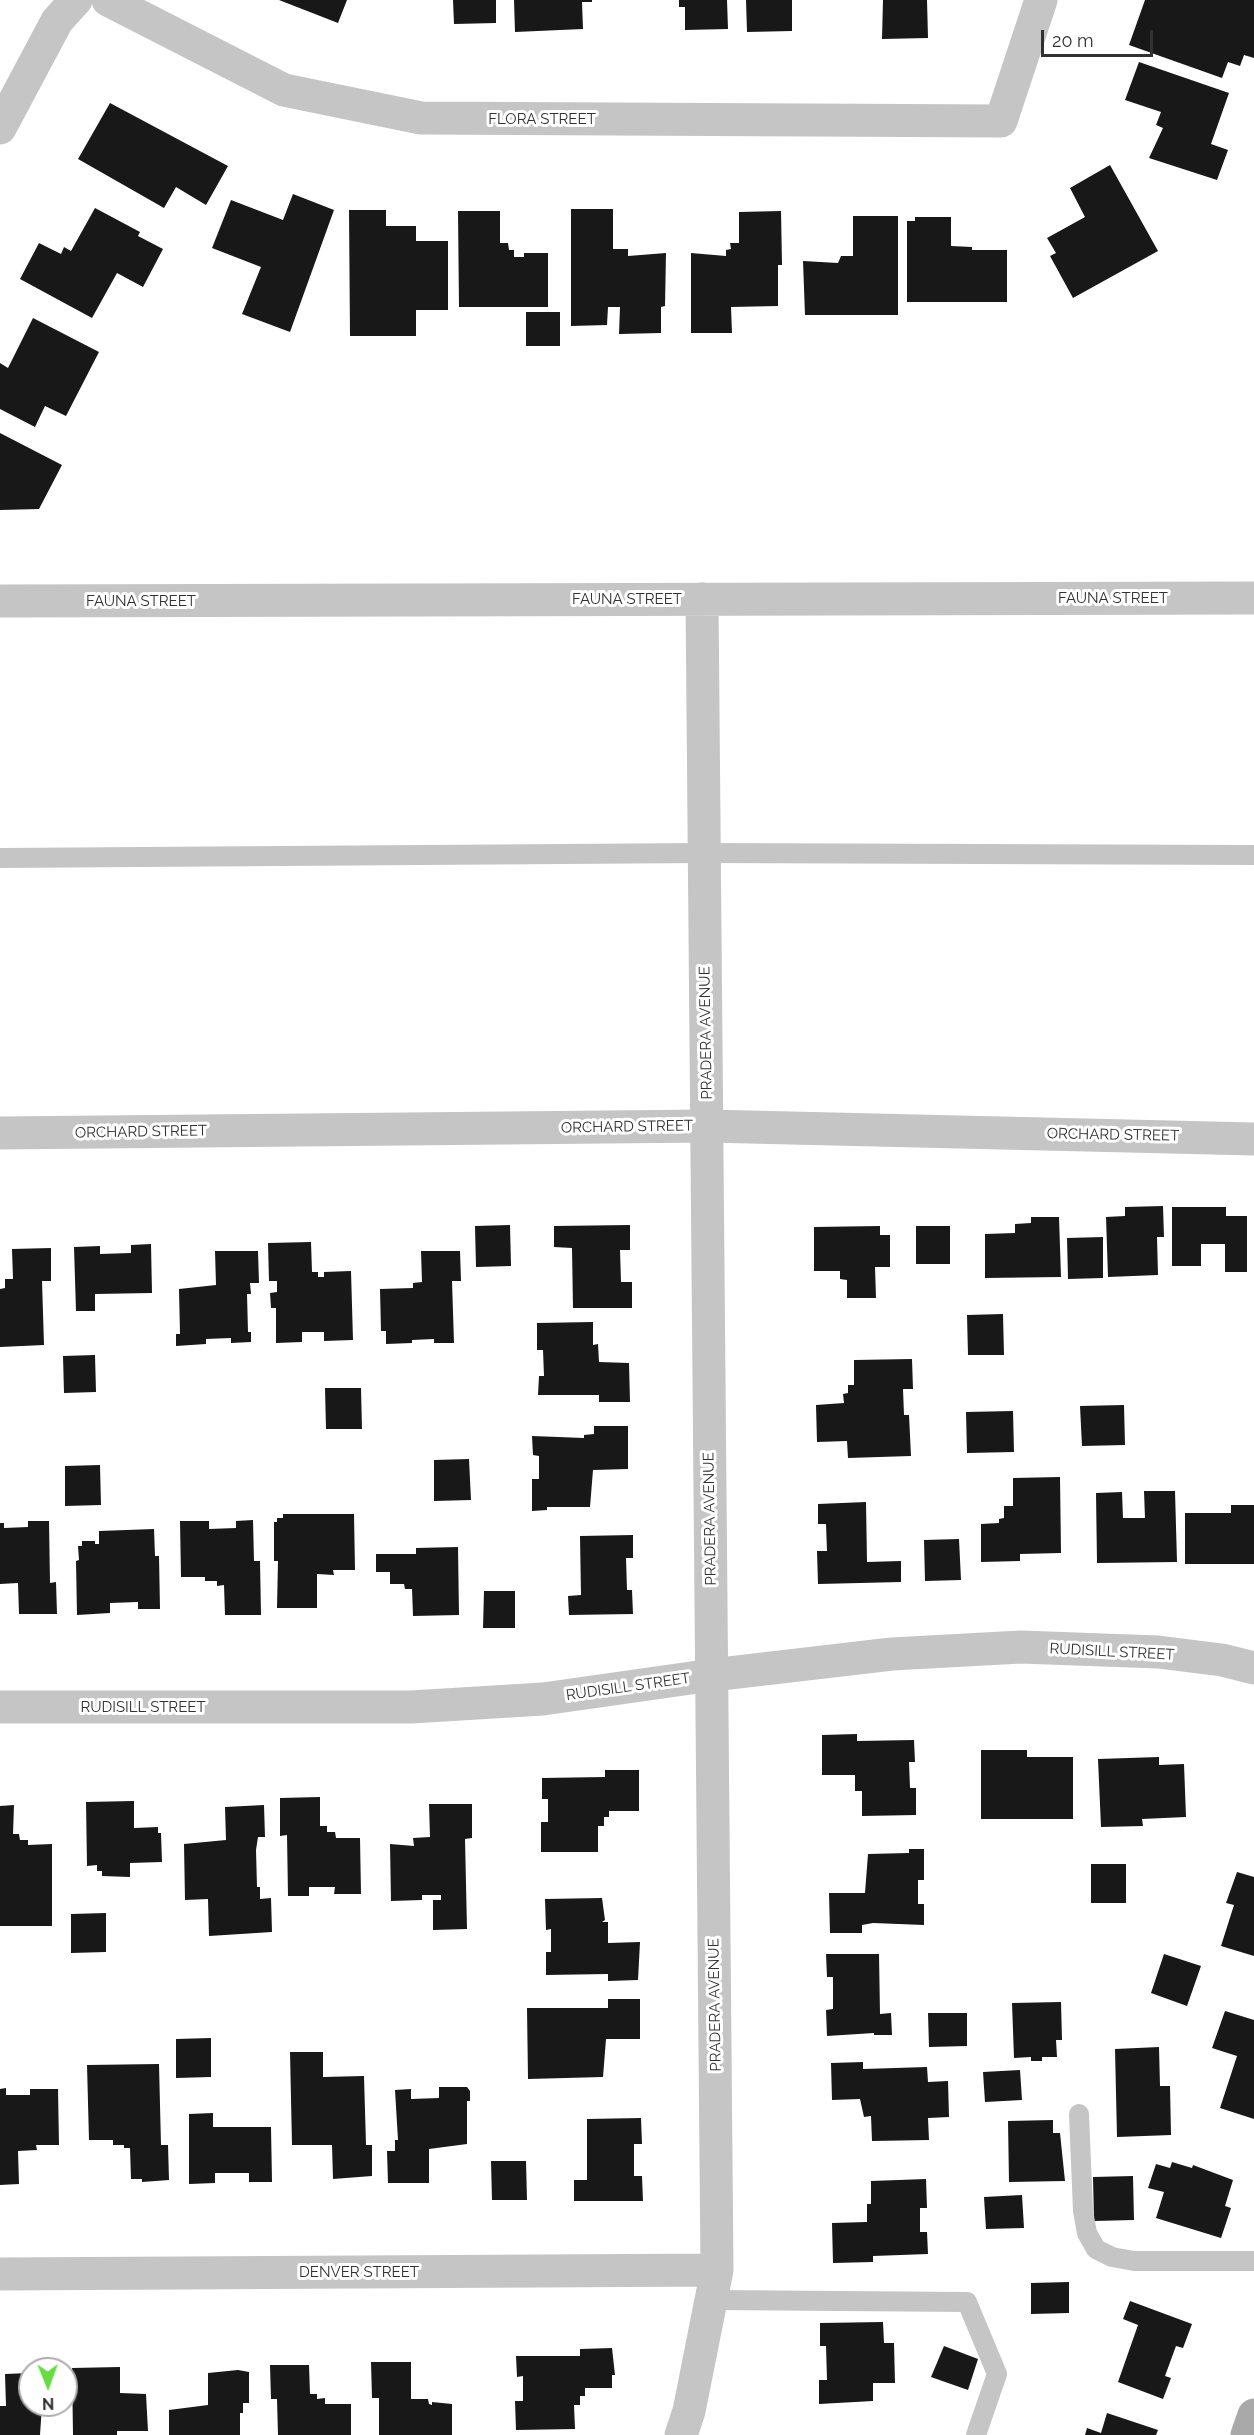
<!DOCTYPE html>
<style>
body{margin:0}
#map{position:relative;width:1254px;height:2435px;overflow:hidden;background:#fff;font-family:Raleway,sans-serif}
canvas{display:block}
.north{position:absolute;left:18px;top:2357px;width:60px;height:60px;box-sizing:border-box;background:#fff;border:2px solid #adadad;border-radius:50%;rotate:179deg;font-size:16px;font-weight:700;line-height:24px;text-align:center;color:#313131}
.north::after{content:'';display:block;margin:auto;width:21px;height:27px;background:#65dc3f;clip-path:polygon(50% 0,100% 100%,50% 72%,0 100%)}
.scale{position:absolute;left:1041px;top:30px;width:112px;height:27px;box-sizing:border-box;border:3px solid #313131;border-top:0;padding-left:8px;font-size:18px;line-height:21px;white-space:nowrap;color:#313131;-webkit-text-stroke:4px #fff;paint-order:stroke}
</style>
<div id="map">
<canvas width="1254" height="2435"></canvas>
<div class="north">N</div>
<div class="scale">20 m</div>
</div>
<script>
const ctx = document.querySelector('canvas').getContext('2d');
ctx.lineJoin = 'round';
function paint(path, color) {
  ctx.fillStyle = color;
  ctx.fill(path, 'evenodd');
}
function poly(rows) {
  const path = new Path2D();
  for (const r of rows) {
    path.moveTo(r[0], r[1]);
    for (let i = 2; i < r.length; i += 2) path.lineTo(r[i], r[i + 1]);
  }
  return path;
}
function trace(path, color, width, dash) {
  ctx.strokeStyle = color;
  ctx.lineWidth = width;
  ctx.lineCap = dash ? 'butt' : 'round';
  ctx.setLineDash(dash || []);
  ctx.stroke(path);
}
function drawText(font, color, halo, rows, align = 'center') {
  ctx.font = font + ' Raleway,sans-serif';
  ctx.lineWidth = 6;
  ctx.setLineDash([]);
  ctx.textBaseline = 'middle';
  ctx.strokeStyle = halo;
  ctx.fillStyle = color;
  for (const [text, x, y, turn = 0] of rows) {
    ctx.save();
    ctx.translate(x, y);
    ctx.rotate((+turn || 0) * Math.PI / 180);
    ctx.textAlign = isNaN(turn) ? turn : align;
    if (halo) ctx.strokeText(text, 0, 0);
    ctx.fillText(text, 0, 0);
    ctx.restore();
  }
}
paint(poly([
 [279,0,347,0,338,23],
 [453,0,496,0,496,23,454,24],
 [514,0,592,0,592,2,582,2,583,29,515,32],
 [679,0,727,0,728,29,685,30,685,7,679,7],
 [746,0,792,0,792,31,747,32],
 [883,0,927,0,928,38,882,39],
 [1145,0,1254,0,1254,58,1244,55,1240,66,1228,62,1222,78,1129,45],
 [1139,62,1229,93,1211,144,1228,150,1217,180,1149,158,1163,128,1156,125,1161,112,1125,100],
 [110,103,228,166,206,205,176,187,164,208,78,159],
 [1110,165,1158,251,1073,298,1050,256,1056,253,1047,238,1085,217,1070,188],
 [293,194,334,210,290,332,242,314,261,267,212,248,231,200,283,220],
 [95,208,140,232,138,236,163,249,143,287,117,273,92,318,20,279,39,243,61,254,64,247,71,251],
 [571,209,613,209,613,249,628,249,628,256,666,253,665,306,661,307,661,333,619,334,620,307,608,307,607,325,571,326],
 [349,210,386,210,386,226,416,226,416,241,448,241,448,310,416,310,416,336,350,336],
 [458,211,500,211,500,243,508,243,509,250,514,250,514,257,524,257,524,253,548,253,548,307,459,307],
 [781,211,782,265,778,265,778,306,731,307,732,333,691,333,691,253,726,256,726,250,731,249,730,243,739,243,739,212],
 [853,216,898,216,898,315,805,315,803,261,838,263,841,256,853,256],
 [915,217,951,217,951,246,972,247,972,250,1007,250,1007,302,907,302,907,221,915,221],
 [526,312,560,312,560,346,526,346],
 [33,318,99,352,66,416,45,406,35,427,0,409,0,363,8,368],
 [0,433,62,465,39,509,0,510],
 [1163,1206,1164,1237,1157,1237,1158,1275,1108,1277,1106,1217,1125,1216,1125,1207],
 [1172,1207,1226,1207,1226,1216,1247,1216,1247,1272,1225,1272,1225,1244,1201,1244,1201,1266,1172,1266],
 [1031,1217,1059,1217,1061,1277,985,1278,985,1234,1015,1233,1015,1224,1031,1223],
 [510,1225,511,1266,476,1267,475,1226],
 [630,1225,630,1250,620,1250,621,1282,632,1282,632,1308,573,1308,572,1248,554,1247,554,1226],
 [880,1226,880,1235,890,1235,890,1267,875,1267,876,1298,847,1298,847,1280,840,1279,840,1271,814,1271,814,1227],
 [916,1226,950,1226,950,1264,916,1264],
 [1103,1237,1103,1278,1068,1279,1067,1238],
 [311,1242,312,1272,318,1272,318,1277,324,1277,324,1272,351,1271,353,1340,324,1341,324,1332,302,1332,302,1342,276,1343,276,1308,271,1308,270,1293,277,1292,277,1281,269,1281,268,1243],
 [151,1244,152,1293,95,1294,95,1311,76,1311,74,1247,100,1246,100,1254,131,1253,131,1245],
 [51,1248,51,1281,42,1281,44,1345,0,1347,0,1289,5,1288,5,1279,13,1279,12,1249],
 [215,1251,258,1251,259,1283,250,1283,251,1294,247,1294,248,1332,251,1332,251,1342,231,1343,231,1338,206,1339,206,1344,176,1346,176,1334,180,1334,179,1289,216,1285],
 [421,1251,460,1251,461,1281,452,1281,454,1343,434,1343,434,1339,412,1340,412,1343,386,1344,386,1331,381,1331,380,1289,413,1288,413,1283,422,1282],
 [1003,1314,1004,1355,968,1355,967,1315],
 [593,1322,593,1345,598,1344,599,1362,629,1363,630,1402,599,1402,599,1395,538,1395,539,1376,544,1376,543,1350,537,1350,537,1323],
 [95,1355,96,1392,64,1393,63,1356],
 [912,1359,913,1389,903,1389,904,1415,909,1415,911,1456,848,1458,847,1441,817,1442,816,1405,844,1403,843,1394,848,1393,848,1385,854,1385,854,1360],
 [325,1388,361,1388,362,1429,326,1429],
 [1124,1405,1125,1445,1082,1446,1080,1406],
 [1013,1411,1014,1452,967,1453,966,1412],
 [594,1426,628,1426,628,1469,593,1470,590,1507,547,1507,547,1510,532,1511,532,1479,539,1479,539,1456,533,1455,532,1436,584,1438,584,1435,594,1434],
 [469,1459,471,1500,434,1501,434,1460],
 [100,1465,101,1505,65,1506,65,1466],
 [1060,1477,1061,1553,1020,1554,1020,1561,981,1562,981,1524,999,1523,999,1519,1004,1518,1004,1506,1013,1506,1013,1478],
 [1144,1491,1175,1491,1177,1562,1097,1563,1096,1493,1122,1492,1123,1518,1145,1518],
 [866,1502,867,1562,901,1561,901,1582,818,1584,817,1551,827,1551,826,1524,818,1524,818,1504],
 [1231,1505,1254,1505,1254,1564,1185,1564,1185,1513,1231,1513],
 [283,1514,354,1514,355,1570,333,1570,334,1575,317,1574,317,1608,277,1608,278,1561,274,1561,274,1522,277,1522,277,1518,283,1518],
 [253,1520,254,1561,260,1561,261,1615,225,1615,224,1585,217,1586,217,1581,205,1581,205,1577,181,1577,180,1521,209,1521,209,1529,236,1528,236,1521],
 [28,1521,49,1521,50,1583,56,1582,57,1614,19,1614,18,1583,0,1584,0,1523,4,1523,4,1528,28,1527],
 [154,1529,155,1556,159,1556,160,1609,138,1609,138,1602,110,1603,110,1613,77,1615,76,1561,79,1560,78,1546,82,1546,82,1541,95,1541,95,1544,99,1544,99,1531],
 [633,1535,633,1558,626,1558,627,1590,632,1590,633,1614,569,1615,568,1596,581,1595,580,1536],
 [959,1539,961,1580,925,1581,924,1540],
 [458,1547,459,1615,413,1616,412,1589,405,1589,404,1584,390,1584,390,1572,376,1572,376,1554,416,1554,416,1548],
 [484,1591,515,1591,515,1628,483,1628],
 [857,1734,857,1741,914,1740,915,1762,909,1762,910,1788,916,1788,916,1815,862,1816,862,1791,855,1791,855,1775,822,1775,822,1735],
 [981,1750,1027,1750,1027,1757,1073,1757,1073,1819,981,1819],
 [1159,1757,1159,1765,1184,1764,1186,1817,1142,1819,1143,1826,1101,1827,1098,1759],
 [605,1770,639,1770,639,1811,609,1811,609,1817,604,1817,604,1826,598,1826,598,1852,541,1852,541,1822,548,1822,548,1799,542,1799,542,1778,605,1777],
 [320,1797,320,1826,327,1826,327,1832,335,1832,336,1838,360,1838,361,1894,334,1894,335,1887,309,1887,309,1896,288,1896,287,1835,280,1836,280,1798],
 [134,1801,134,1828,158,1827,158,1833,161,1833,162,1862,130,1863,130,1877,102,1876,102,1871,97,1871,97,1865,87,1866,86,1802],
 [429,1804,472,1804,472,1838,465,1839,467,1929,433,1930,433,1900,441,1900,441,1895,422,1895,422,1900,391,1901,390,1844,414,1846,413,1838,430,1837],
 [14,1805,13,1834,19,1834,20,1840,28,1840,28,1845,52,1844,52,1926,0,1926,0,1806],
 [264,1805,265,1837,258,1837,256,1850,257,1887,260,1887,260,1899,271,1898,272,1932,209,1936,208,1899,185,1900,184,1844,226,1840,225,1807],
 [909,1849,924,1849,924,1880,918,1880,918,1904,924,1904,924,1925,873,1923,862,1925,862,1933,830,1933,829,1893,865,1893,868,1854,909,1853],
 [1091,1864,1126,1864,1126,1903,1091,1903],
 [1237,1872,1254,1877,1254,1956,1221,1946,1234,1905,1226,1903],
 [602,1898,605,1920,602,1922,608,1922,608,1943,640,1942,638,1980,608,1981,608,1974,546,1975,546,1952,551,1952,551,1929,546,1930,545,1899],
 [106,1913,106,1952,71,1953,71,1914],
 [826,1954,879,1954,880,2014,891,2013,892,2035,874,2035,874,2033,827,2036,826,2010,833,2009,833,1977,827,1977],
 [1164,1954,1201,1966,1187,2006,1151,1993],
 [608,1999,640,1999,640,2039,606,2039,603,2077,528,2079,527,2008,608,2008],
 [1061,2002,1062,2040,1056,2040,1057,2057,1042,2057,1042,2061,1031,2061,1031,2057,1014,2058,1012,2003],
 [1225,2011,1254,2020,1254,2119,1220,2108,1237,2056,1212,2048],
 [928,2013,967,2013,967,2046,929,2047],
 [211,2038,211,2077,176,2078,176,2039],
 [1159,2047,1160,2086,1170,2086,1171,2135,1117,2137,1115,2049],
 [290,2052,323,2052,323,2077,364,2076,366,2145,372,2145,372,2176,333,2179,332,2145,292,2145],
 [863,2062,863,2069,927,2067,928,2082,948,2081,949,2117,928,2118,929,2140,872,2141,871,2116,864,2117,860,2099,832,2100,831,2063],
 [159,2064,161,2145,168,2145,169,2180,142,2182,142,2179,131,2179,130,2148,124,2148,124,2145,113,2145,113,2140,89,2140,87,2065],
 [1020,2070,1022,2100,985,2102,983,2072],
 [439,2087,467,2087,470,2091,470,2101,467,2101,467,2144,429,2149,429,2183,388,2183,387,2151,395,2151,395,2140,398,2140,395,2090,411,2089,411,2099,439,2098],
 [6,2088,6,2095,30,2095,30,2089,58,2089,59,2145,36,2145,37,2150,18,2151,19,2184,0,2185,0,2089],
 [213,2113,213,2127,271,2127,272,2182,249,2182,249,2173,215,2173,215,2183,189,2184,189,2114],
 [641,2118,642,2144,634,2144,634,2176,642,2176,643,2201,574,2201,574,2180,587,2180,587,2119],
 [1053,2120,1053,2133,1060,2133,1065,2181,1009,2182,1008,2121],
 [491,2161,526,2161,527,2200,492,2200],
 [1172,2162,1192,2168,1193,2165,1233,2180,1225,2206,1231,2208,1221,2238,1156,2218,1164,2192,1148,2188,1156,2164,1170,2168],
 [1133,2176,1134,2220,1094,2221,1093,2177],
 [926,2179,927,2208,920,2208,920,2232,927,2232,928,2254,873,2256,873,2262,833,2263,832,2223,867,2222,867,2204,871,2204,871,2181],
 [1022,2195,1024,2228,986,2229,984,2197],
 [1069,2282,1069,2313,1031,2314,1031,2283],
 [1130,2301,1192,2324,1183,2348,1176,2346,1165,2376,1171,2378,1163,2399,1118,2382,1138,2325,1123,2319],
 [883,2322,884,2343,894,2343,895,2383,873,2383,873,2401,819,2404,819,2380,827,2380,826,2346,820,2346,820,2323],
 [944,2346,978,2359,968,2390,931,2377],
 [612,2348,615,2375,612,2375,612,2388,585,2388,585,2396,580,2396,580,2405,574,2405,575,2429,516,2430,515,2401,523,2401,523,2376,517,2377,516,2356,580,2356,580,2349],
 [371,2362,411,2362,411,2399,428,2399,429,2404,432,2405,432,2402,452,2404,452,2435,379,2435,379,2398,372,2398],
 [270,2365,309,2365,310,2394,317,2394,317,2399,325,2398,325,2404,351,2404,351,2435,278,2435,277,2399,271,2399],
 [120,2367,120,2393,146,2394,148,2431,117,2431,117,2435,73,2435,72,2368],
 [238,2370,249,2372,249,2403,243,2403,243,2413,240,2413,240,2435,169,2435,169,2410,208,2405,208,2373],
 [30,2373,30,2405,42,2405,40,2435,0,2435,0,2406,6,2406,5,2374],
 [1107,2413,1158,2430,1156,2435,1085,2435,1087,2428,1101,2433]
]), '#181818');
trace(poly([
 [0,858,704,853,1254,855],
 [1079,2114,1083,2211,1087,2233,1096,2249,1112,2257,1134,2261,1254,2261],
 [711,2300,967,2302,997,2374,976,2435]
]), '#c5c5c5', 20);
trace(poly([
 [108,0,284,90,421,118,1001,121,1041,0],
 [0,128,57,21,76,0],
 [0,601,1254,598],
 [0,1707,411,1707,543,1699,712,1675,892,1654,1021,1647,1158,1652,1222,1660,1254,1668],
 [0,2274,717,2270],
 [681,2435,689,2411,717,2270,702,599]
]), '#c5c5c5', 33);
trace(poly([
 [0,1133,707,1126,1254,1139]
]), '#c5c5c5', 33);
trace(poly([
 [1247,2435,1254,2415]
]), '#a9a9a9', 33);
drawText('15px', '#313131', '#fff', [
 ["FLORA STREET",542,119],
 ["FAUNA STREET",1113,598],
 ["FAUNA STREET",627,599],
 ["FAUNA STREET",141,601],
 ["PRADERA AVENUE",706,1033,-91],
 ["ORCHARD STREET",627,1127,-1],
 ["ORCHARD STREET",141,1132,-1],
 ["ORCHARD STREET",1113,1135,1],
 ["PRADERA AVENUE",710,1519,-91],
 ["RUDISILL STREET",1112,1652,3],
 ["RUDISILL STREET",628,1687,-8],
 ["RUDISILL STREET",143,1707],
 ["PRADERA AVENUE",715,2005,-91],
 ["DENVER STREET",359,2272]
]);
</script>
